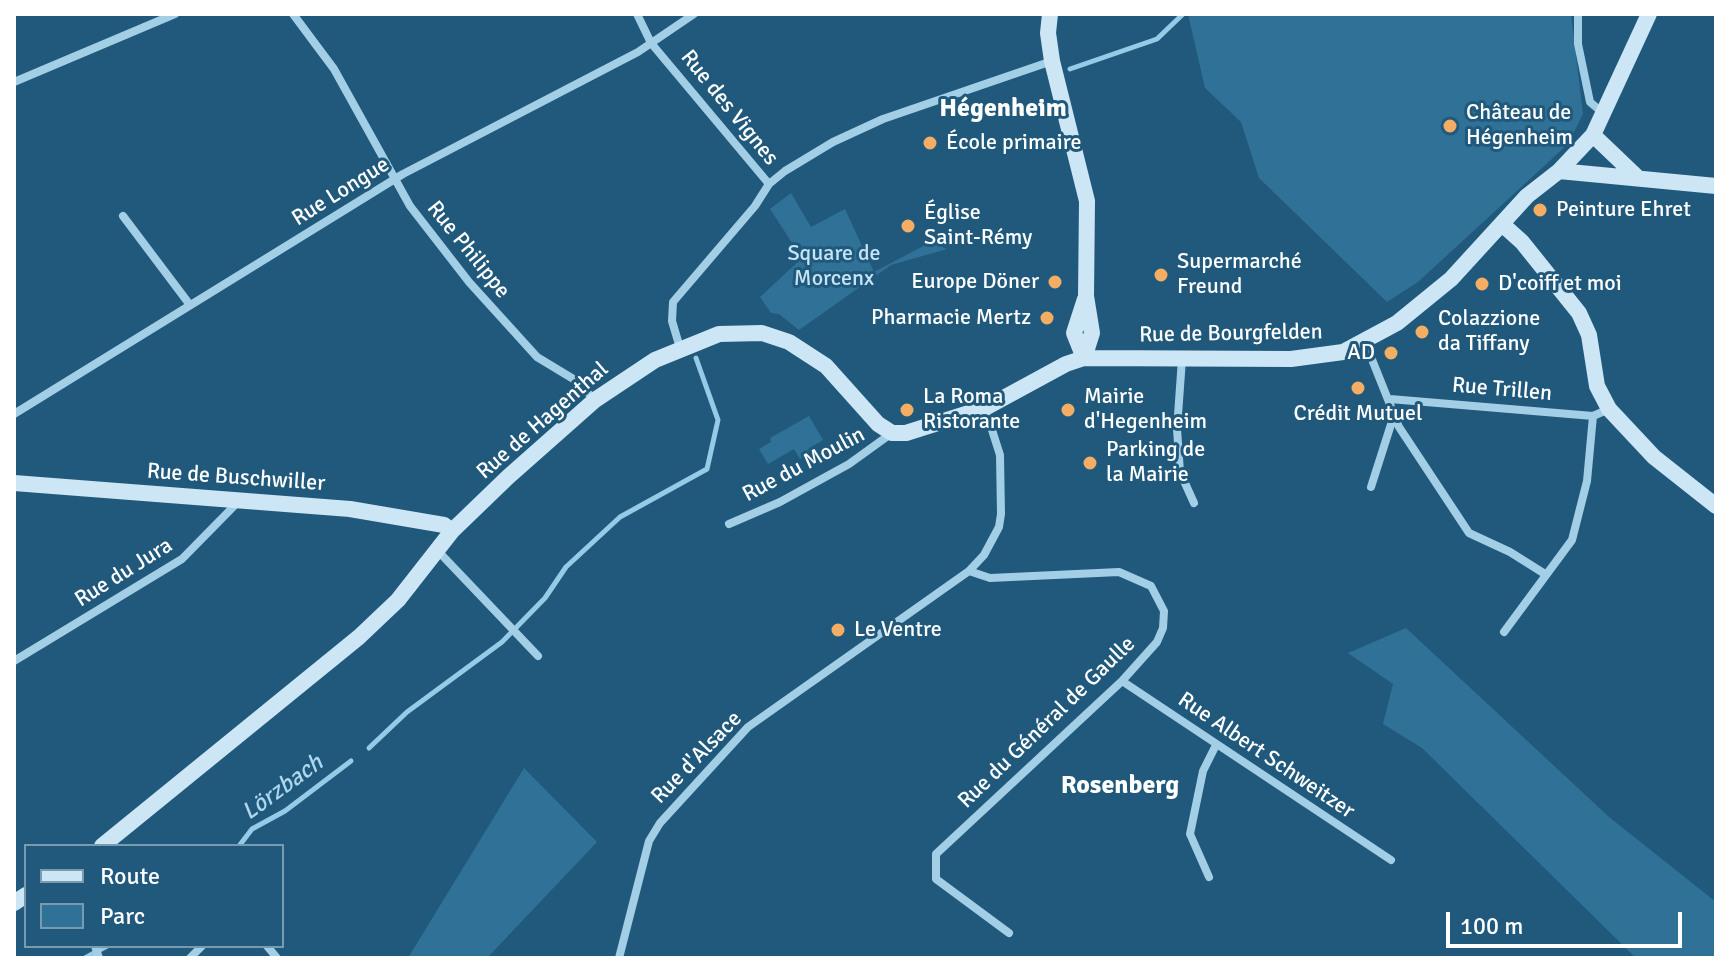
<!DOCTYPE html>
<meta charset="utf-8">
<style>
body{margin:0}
#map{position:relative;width:1730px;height:972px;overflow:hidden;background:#20597b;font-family:Signika,sans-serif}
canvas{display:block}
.frame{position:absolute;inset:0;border:16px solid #fff;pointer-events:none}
.legend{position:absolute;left:24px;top:844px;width:260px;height:104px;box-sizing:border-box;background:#20597b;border:2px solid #799bb0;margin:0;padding:10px 14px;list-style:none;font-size:24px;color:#fff}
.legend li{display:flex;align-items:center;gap:16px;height:40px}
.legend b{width:40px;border:2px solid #799bb0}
.scale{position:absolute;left:1446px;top:912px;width:236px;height:36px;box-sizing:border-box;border:4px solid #fff;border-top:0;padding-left:10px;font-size:24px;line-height:28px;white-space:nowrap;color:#fff;-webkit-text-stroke:6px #20597b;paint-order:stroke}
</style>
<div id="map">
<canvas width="1730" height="972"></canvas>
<div class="frame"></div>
<ul class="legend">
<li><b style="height:10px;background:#cce6f5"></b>Route</li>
<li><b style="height:22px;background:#307297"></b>Parc</li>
</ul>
<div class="scale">100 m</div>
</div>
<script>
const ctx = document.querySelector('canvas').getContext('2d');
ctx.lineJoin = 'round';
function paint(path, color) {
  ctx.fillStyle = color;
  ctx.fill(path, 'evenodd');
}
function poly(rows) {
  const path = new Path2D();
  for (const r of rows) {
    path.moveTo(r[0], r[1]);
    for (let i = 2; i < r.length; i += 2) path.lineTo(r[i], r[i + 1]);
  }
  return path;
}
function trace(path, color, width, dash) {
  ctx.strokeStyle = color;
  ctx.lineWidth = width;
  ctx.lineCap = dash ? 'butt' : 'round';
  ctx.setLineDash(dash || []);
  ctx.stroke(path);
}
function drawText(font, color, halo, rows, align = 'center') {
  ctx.font = font + ' Signika,sans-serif';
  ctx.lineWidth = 6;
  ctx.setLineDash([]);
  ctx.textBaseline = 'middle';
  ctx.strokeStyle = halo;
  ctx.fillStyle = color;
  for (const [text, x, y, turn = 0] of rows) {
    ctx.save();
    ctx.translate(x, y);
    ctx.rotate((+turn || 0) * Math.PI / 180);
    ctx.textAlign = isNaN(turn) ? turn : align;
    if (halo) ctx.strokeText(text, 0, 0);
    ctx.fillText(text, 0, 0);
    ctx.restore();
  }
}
paint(poly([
 [1188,14,1571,14,1583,114,1568,144,1418,282,1387,302,1259,178,1241,122,1205,88],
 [791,193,811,227,845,209,874,272,931,242,947,249,891,265,799,330,779,314,771,313,760,297,802,258,770,209],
 [809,416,823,440,808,449,810,453,800,459,794,449,768,464,759,449,771,442,770,438],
 [1406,628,1609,817,1716,902,1716,958,1636,958,1422,748,1383,724,1393,684,1348,653],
 [524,768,597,842,487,958,408,958]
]), '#307297');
trace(poly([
 [1070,69,1157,39,1183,14],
 [369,748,407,712,502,642,545,598,566,567,620,517,707,469,718,420,696,358],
 [239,846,252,829,285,811,351,761],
 [85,958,107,946]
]), '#96cbe7', 5);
trace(poly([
 [293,14,334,69,410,206,469,282,537,357,575,380,595,400],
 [637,14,651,43,769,184],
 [1578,14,1578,44,1590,102,1604,114],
 [14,82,175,14],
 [123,216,190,305],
 [1365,342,1399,427,1469,533,1510,552,1545,574],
 [680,348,672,321,673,302,755,206,769,184,785,171,833,142,883,119,1052,61],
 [1182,359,1177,429,1180,472,1194,503],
 [1390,399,1593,416,1609,409],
 [14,414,403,174,638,52,694,14],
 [1371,487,1394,415],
 [729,524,780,502,849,464,892,433],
 [437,550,538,656],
 [969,571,990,578,1119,572,1151,586,1164,611,1163,628,1157,642,1122,681,936,854,936,879,1009,933],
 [1504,632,1572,540,1587,481,1593,416],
 [14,661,182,559,240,500],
 [1122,681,1391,860],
 [1209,877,1190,834,1203,771,1215,747],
 [95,946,99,958],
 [267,946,277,958],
 [190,958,202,946],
 [619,958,649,841,660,823,748,727,969,571,984,555,999,527,1001,514,1000,455,985,408]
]), '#a2cee6', 8);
trace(poly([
 [1050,14,1048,33,1052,61,1087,201,1086,296,1092,333,1084,358],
 [1593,135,1636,176],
 [1559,171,1716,186],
 [1502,224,1522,242,1579,313,1589,335,1597,386,1609,409,1654,457,1716,506],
 [1084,358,1074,333,1085,299],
 [14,483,350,509,444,525,452,531],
 [102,846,359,637,398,600,452,531,508,477,595,400,655,360,719,334,762,333,789,342,826,366,878,424,892,433,906,433,985,408,1066,364,1084,358,1291,359,1343,352,1397,323,1451,279,1527,196,1559,171,1593,135,1649,14],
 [14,903,26,895]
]), '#cce6f5', 16);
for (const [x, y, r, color] of [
 [1450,126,8,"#f3ae63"],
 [930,143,8,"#f3ae63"],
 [1540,210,8,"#f3ae63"],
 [908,226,8,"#f3ae63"],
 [1161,275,8,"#f3ae63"],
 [1055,282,8,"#f3ae63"],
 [1482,284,8,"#f3ae63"],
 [1047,318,8,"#f3ae63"],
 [1422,332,8,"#f3ae63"],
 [1391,353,8,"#f3ae63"],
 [1358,388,8,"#f3ae63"],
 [907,410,8,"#f3ae63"],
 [1068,410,8,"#f3ae63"],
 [1090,463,8,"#f3ae63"],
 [838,630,8,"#f3ae63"]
]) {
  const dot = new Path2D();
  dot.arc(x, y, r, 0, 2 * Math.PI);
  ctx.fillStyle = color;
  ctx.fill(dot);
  trace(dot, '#20597b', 3);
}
drawText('22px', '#fff', '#20597b', [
 ["Rue des Vignes",729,108,51],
 ["Rue Longue",341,192,-32],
 ["Rue Philippe",468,250,51],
 ["Rue de Bourgfelden",1231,334,-1],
 ["Rue Trillen",1502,390,5],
 ["Rue de Hagenthal",543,421,-41],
 ["Rue du Moulin",804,465,-28],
 ["Rue de Buschwiller",236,478,4],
 ["Rue du Jura",124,573,-32],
 ["Rue du Général de Gaulle",1047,723,-44],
 ["Rue Albert Schweitzer",1266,756,34],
 ["Rue d'Alsace",697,758,-46]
]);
drawText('22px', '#fff', '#20597b', [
 ["Château de",1466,113],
 ["Hégenheim",1466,138],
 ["École primaire",946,143],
 ["Peinture Ehret",1556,210],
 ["Église",924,213],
 ["Saint-Rémy",924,238],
 ["Supermarché",1177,262],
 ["Freund",1177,287],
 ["Europe Döner",1039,282,"right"],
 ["D'coiff et moi",1498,284],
 ["Pharmacie Mertz",1031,318,"right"],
 ["Colazzione",1438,319],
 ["da Tiffany",1438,344],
 ["AD",1375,353,"right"],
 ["La Roma",923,397],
 ["Ristorante",923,422],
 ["Mairie",1084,397],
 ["d'Hegenheim",1084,422],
 ["Crédit Mutuel",1358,414,"center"],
 ["Parking de",1106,450],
 ["la Mairie",1106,475],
 ["Le Ventre",854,630]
], 'left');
drawText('22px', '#c5e4f5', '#20597b', [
 ["Square de",834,254],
 ["Morcenx",834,279]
]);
drawText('italic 24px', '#add7ee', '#20597b', [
 ["Lörzbach",283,788,-36]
]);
drawText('bold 26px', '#fff', '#20597b', [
 ["Hégenheim",1003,109],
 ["Rosenberg",1120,786]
]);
</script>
